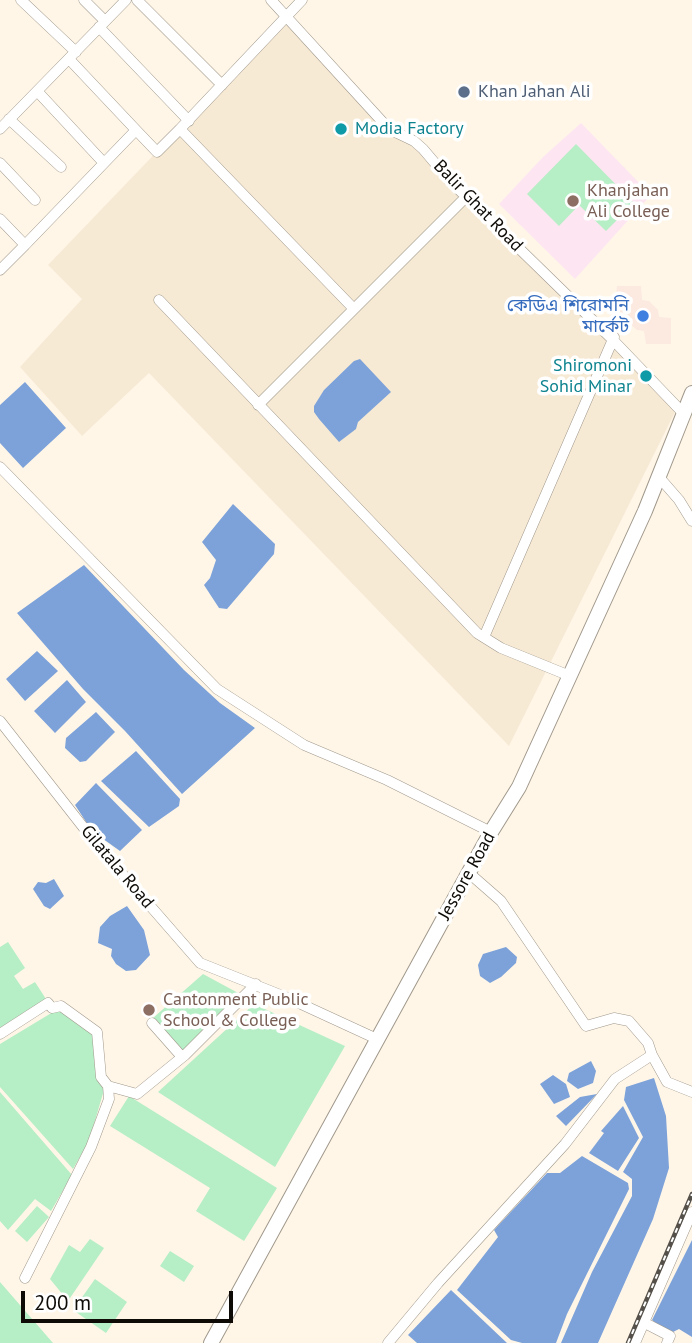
<!DOCTYPE html>
<meta charset="utf-8">
<style>
body{margin:0}
#map{position:relative;width:692px;height:1343px;overflow:hidden;background:#fff6e8;font-family:"PT Sans",sans-serif}
canvas{display:block}
.scale{position:absolute;left:21px;top:1291px;width:212px;height:32px;box-sizing:border-box;border:4px solid #0e0b07;border-top:0;padding-left:9px;font-size:21px;line-height:24px;white-space:nowrap;color:#0e0b07;-webkit-text-stroke:5px #fff;paint-order:stroke}
</style>
<div id="map">
<canvas width="692" height="1343"></canvas>
<div class="scale">200 m</div>
</div>
<script>
const ctx = document.querySelector('canvas').getContext('2d');
ctx.lineJoin = 'round';
function paint(path, color) {
  ctx.fillStyle = color;
  ctx.fill(path, 'evenodd');
}
function poly(rows) {
  const path = new Path2D();
  for (const r of rows) {
    path.moveTo(r[0], r[1]);
    for (let i = 2; i < r.length; i += 2) path.lineTo(r[i], r[i + 1]);
  }
  return path;
}
function trace(path, color, width, dash) {
  ctx.strokeStyle = color;
  ctx.lineWidth = width;
  ctx.lineCap = dash ? 'butt' : 'round';
  ctx.setLineDash(dash || []);
  ctx.stroke(path);
}
function drawText(font, color, halo, rows, align = 'center') {
  ctx.font = font + ' "PT Sans","Noto Sans Bengali",sans-serif';
  ctx.lineWidth = 7;
  ctx.setLineDash([]);
  ctx.textBaseline = 'middle';
  ctx.strokeStyle = halo;
  ctx.fillStyle = color;
  for (const [text, x, y, turn = 0] of rows) {
    ctx.save();
    ctx.translate(x, y);
    ctx.rotate((+turn || 0) * Math.PI / 180);
    ctx.textAlign = isNaN(turn) ? turn : align;
    if (halo) ctx.strokeText(text, 0, 0);
    ctx.fillText(text, 0, 0);
    ctx.restore();
  }
}
paint(poly([
 [617,286,641,286,642,300,649,301,658,310,659,317,671,318,671,344,646,344,644,331,637,330,628,322,628,314,614,311]
]), '#fce9e0');
paint(poly([
 [287,16,389,129,414,141,677,408,509,746,149,373,82,436,20,367,82,299,48,265]
]), '#f7ead5');
paint(poly([
 [581,123,651,195,575,279,499,204,543,157]
]), '#fde6f1');
paint(poly([
 [576,144,634,203,606,231,579,205,559,226,527,194],
 [8,942,25,968,14,976,23,989,35,982,46,999,2,1030,0,1027,0,947],
 [203,974,240,994,184,1055,153,1018],
 [254,1004,345,1046,275,1167,158,1092],
 [58,1009,94,1033,104,1090,89,1141,73,1169,0,1087,0,1044],
 [0,1092,72,1175,51,1211,35,1199,8,1230,0,1221],
 [129,1096,277,1188,244,1241,196,1211,210,1188,110,1126],
 [37,1206,49,1217,27,1242,15,1231],
 [90,1239,104,1248,68,1301,50,1279,69,1245,80,1252],
 [170,1251,194,1266,184,1282,160,1266],
 [95,1279,127,1302,106,1333,73,1310],
 [0,1282,53,1343,0,1343]
]), '#b6eec6');
paint(poly([
 [360,359,391,392,358,422,356,429,339,442,319,419,314,412,314,406,324,390,354,361],
 [25,382,66,428,23,468,0,443,0,405],
 [233,504,275,544,274,554,227,609,219,608,204,585,210,578,216,560,202,542],
 [84,565,184,670,220,703,255,728,182,794,125,731,83,689,17,613],
 [37,651,58,671,25,701,6,679],
 [67,680,86,702,55,733,34,711],
 [96,712,115,732,86,761,80,762,65,748,66,738],
 [136,751,180,799,179,806,149,827,101,781],
 [96,783,142,830,120,851,92,831,75,805],
 [54,879,64,896,50,909,44,906,33,889,38,882,46,883],
 [127,906,144,930,150,955,136,970,126,971,116,964,111,956,112,949,98,943,100,927,110,916],
 [506,947,517,957,516,963,501,977,490,983,480,976,478,965,483,954],
 [591,1061,596,1071,593,1083,578,1089,567,1081,569,1073],
 [553,1075,566,1084,570,1097,554,1104,540,1084],
 [654,1078,666,1116,669,1168,653,1219,598,1343,561,1343,592,1272,632,1196,632,1179,623,1172,643,1137,624,1100,626,1087],
 [597,1094,566,1126,556,1116,580,1097],
 [623,1106,639,1138,618,1171,589,1153,604,1133,601,1131],
 [582,1156,628,1183,629,1189,567,1314,556,1343,522,1343,511,1340,457,1290,498,1237,494,1230,547,1173,560,1173],
 [692,1240,692,1337,679,1329,669,1334,652,1320],
 [451,1290,507,1343,417,1343,408,1335]
]), '#7da2d9');
const minor = poly([
 [21,0,76,52],
 [84,0,105,21],
 [137,0,222,85],
 [271,0,389,129,414,141,423,149,451,182,613,340,685,415],
 [99,27,189,121],
 [69,59,136,130],
 [37,91,103,162],
 [9,119,61,167],
 [0,129,126,0],
 [180,129,302,0],
 [0,163,35,200],
 [0,219,25,245,136,130,157,152,180,129,354,309],
 [0,270,25,245],
 [159,300,477,633,501,648,570,676],
 [258,405,468,195],
 [0,467,217,689,304,745,387,780,491,832],
 [659,477,679,500,692,521],
 [484,637,614,337],
 [0,721,98,846,200,963,288,998,377,1039],
 [469,873,501,901,586,1026,614,1018,629,1021,648,1043,652,1055,667,1082,692,1092],
 [152,1023,182,1057],
 [0,1034,48,1003,52,1008,61,1006,97,1032,101,1077,108,1086,109,1099,91,1147,25,1278],
 [108,1086,137,1094,185,1055,256,984],
 [643,1322,670,1336,667,1343],
 [388,1343,438,1283,565,1144,615,1079,652,1055],
 [635,1343,692,1212]
]);
const highway = poly([
 [211,1343,491,832,519,787,645,511,692,393]
]);
trace(minor, '#a0988b', 11);
trace(highway, '#a0988b', 16);
trace(minor, '#fff', 10);
trace(highway, '#fff', 14);
const rail = poly([
 [628,1343,692,1194]
]);
trace(rail, '#55514a', 4.5);
trace(rail, '#fff', 2, [5]);
for (const [x, y, r, color] of [
 [464,92,7,"#5c6f8a"],
 [341,129,7,"#0f9aa8"],
 [573,201,7,"#8d6e63"],
 [643,316,7,"#3f7fe0"],
 [646,376,7,"#0f9aa8"],
 [149,1010,7,"#8d6e63"]
]) {
  const dot = new Path2D();
  dot.arc(x, y, r, 0, 2 * Math.PI);
  ctx.fillStyle = color;
  ctx.fill(dot);
  trace(dot, '#fff', 2.5);
}
drawText('18px', '#4e5e75', '#fff', [
 ["Khan Jahan Ali",478,92]
], 'left');
drawText('18px', '#0d838f', '#fff', [
 ["Modia Factory",355,129],
 ["Shiromoni",632,366,"right"],
 ["Sohid Minar",632,387,"right"]
], 'left');
drawText('18px', '#785e54', '#fff', [
 ["Khanjahan",587,191],
 ["Ali College",587,212],
 ["Cantonment Public",163,1000],
 ["School & College",163,1021]
], 'left');
drawText('18px', '#0e0b07', '#fff', [
 ["Balir Ghat Road",478,206,46],
 ["Gilatala Road",117,867,50],
 ["Jessore Road",467,876,-61]
]);
drawText('18px', '#366cbe', '#fff', [
 ["কেডিএ শিরোমনি",629,306],
 ["মার্কেট",629,327]
], 'right');
</script>
